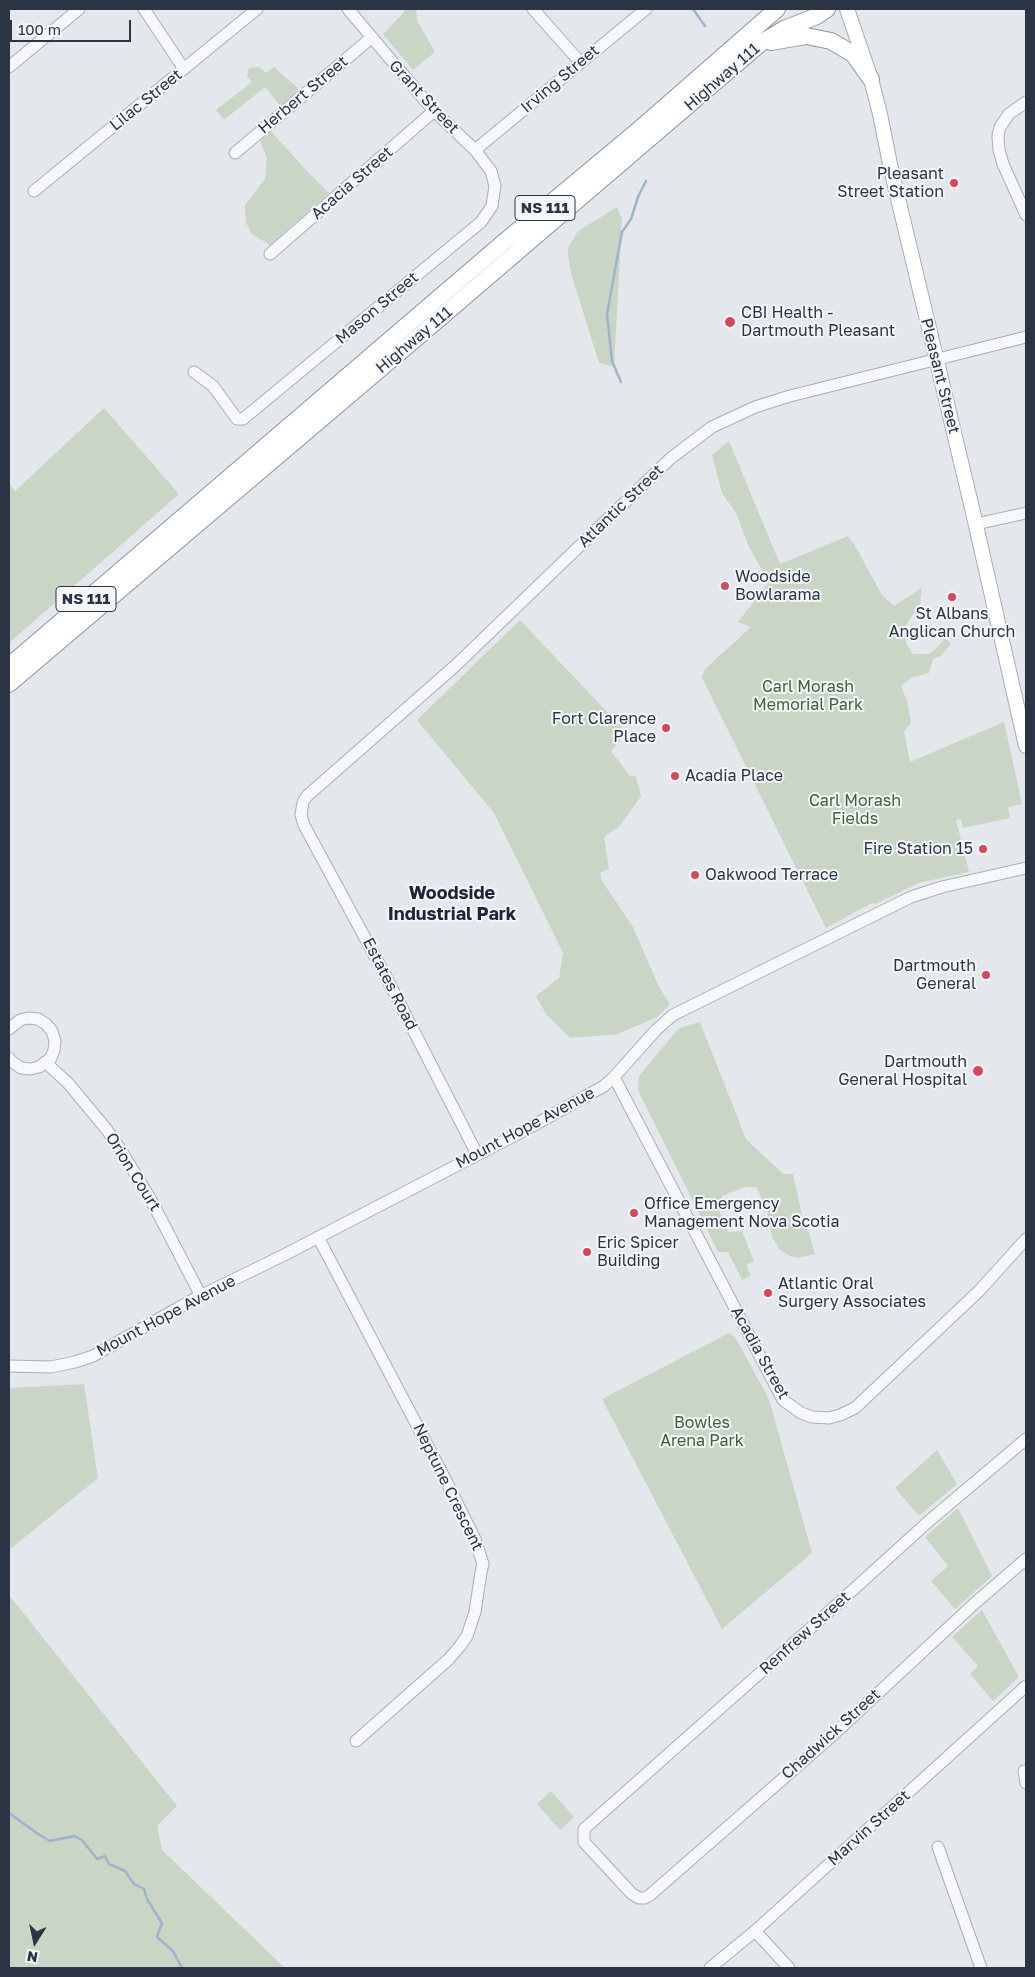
<!DOCTYPE html>
<style>
body{margin:0}
#map{position:relative;width:1035px;height:1977px;overflow:hidden;background:#e4e7ec;font-family:"Golos Text",sans-serif}
canvas{display:block}
.frame{position:absolute;inset:0;border:10px solid #2b3445;pointer-events:none}
.north{position:absolute;left:10px;top:1917px;width:50px;height:50px;-webkit-text-stroke:4px #f4f6f9;paint-order:stroke;rotate:190deg;font-size:14px;font-weight:700;line-height:20px;text-align:center;color:#2b3445}
.north::after{content:'';display:block;margin:auto;width:18px;height:22px;background:#2b3445;clip-path:polygon(50% 0,100% 100%,50% 72%,0 100%)}
.scale{position:absolute;left:10px;top:20px;width:121px;height:22px;box-sizing:border-box;border:2px solid #2b3445;border-top:0;padding-left:6px;font-size:15px;line-height:18px;white-space:nowrap;color:#2b3445;-webkit-text-stroke:4px #f4f6f9;paint-order:stroke}
</style>
<div id="map">
<canvas width="1035" height="1977"></canvas>
<div class="frame"></div>
<div class="north">N</div>
<div class="scale">100 m</div>
</div>
<script>
const ctx = document.querySelector('canvas').getContext('2d');
ctx.lineJoin = 'round';
function paint(path, color) {
  ctx.fillStyle = color;
  ctx.fill(path, 'evenodd');
}
function poly(rows) {
  const path = new Path2D();
  for (const r of rows) {
    path.moveTo(r[0], r[1]);
    for (let i = 2; i < r.length; i += 2) path.lineTo(r[i], r[i + 1]);
  }
  return path;
}
function trace(path, color, width, dash) {
  ctx.strokeStyle = color;
  ctx.lineWidth = width;
  ctx.lineCap = dash ? 'butt' : 'round';
  ctx.setLineDash(dash || []);
  ctx.stroke(path);
}
function drawText(font, color, halo, rows, align = 'center') {
  ctx.font = font + ' "Golos Text",sans-serif';
  ctx.lineWidth = 4;
  ctx.setLineDash([]);
  ctx.textBaseline = 'middle';
  ctx.strokeStyle = halo;
  ctx.fillStyle = color;
  for (const [text, x, y, turn = 0] of rows) {
    ctx.save();
    ctx.translate(x, y);
    ctx.rotate((+turn || 0) * Math.PI / 180);
    ctx.textAlign = isNaN(turn) ? turn : align;
    if (halo) ctx.strokeText(text, 0, 0);
    ctx.fillText(text, 0, 0);
    ctx.restore();
  }
}
paint(poly([
 [404,9,416,9,417,20,435,52,413,70,383,34,404,12],
 [259,67,266,73,274,67,301,91,282,108,265,87,224,120,216,110,252,82,247,76,249,68],
 [271,131,303,167,329,193,270,245,252,234,246,223,245,205,265,179,267,158,260,141],
 [617,207,622,219,614,367,599,363,571,273,568,255,568,248,578,231],
 [104,408,179,494,9,643,9,484,15,491],
 [729,441,780,564,848,536,852,542,853,542,882,595,894,606,922,588,920,604,906,625,906,643,913,654,930,654,945,639,951,643,941,656,933,659,929,673,911,678,901,686,907,701,911,723,904,731,910,762,1004,722,1022,804,1008,807,1010,818,963,828,961,819,956,820,969,872,918,883,875,904,872,903,826,928,701,676,705,672,704,670,751,627,738,622,769,582,749,547,736,513,722,493,712,455],
 [520,620,627,733,611,751,629,775,636,777,641,796,619,827,604,837,609,869,600,873,602,881,633,927,660,989,670,1004,657,1017,618,1034,570,1038,546,1014,536,996,559,978,563,953,494,813,417,720],
 [700,1022,746,1139,783,1174,793,1174,803,1220,809,1233,815,1254,798,1258,790,1256,780,1250,772,1237,767,1209,756,1187,744,1187,722,1196,723,1201,717,1205,728,1232,742,1231,754,1261,746,1265,751,1275,742,1280,728,1252,718,1252,638,1090,639,1076,679,1028],
 [729,1333,735,1337,769,1399,812,1553,722,1629,602,1399],
 [84,1384,98,1478,9,1550,9,1388],
 [937,1450,957,1484,919,1516,895,1488],
 [958,1508,992,1576,955,1609,931,1581,948,1566,925,1537],
 [9,1595,177,1806,157,1826,162,1850,285,1968,9,1968],
 [982,1610,1019,1677,993,1701,970,1674,978,1666,952,1637],
 [551,1791,574,1817,560,1830,537,1804]
]), '#c9d6c5');
trace(poly([
 [693,9,705,26],
 [621,382,612,361,607,314,622,232,631,219,638,197,646,181],
 [9,1813,38,1834,50,1841,74,1836,82,1840,97,1859,105,1856,109,1864,125,1871,134,1884,144,1889,147,1899,162,1923,157,1937,173,1951,182,1968]
]), '#9fb4cc', 2.5);
const minor = poly([
 [144,9,184,69],
 [533,9,580,62],
 [9,67,79,9],
 [1026,102,1009,114,1000,127,998,136,999,150,1003,164,1026,215],
 [475,150,646,9],
 [235,153,371,38],
 [34,191,257,9],
 [270,254,434,111],
 [194,372,213,386,237,419,243,419,481,222,492,206,495,186,491,171,475,150,434,111,348,9],
 [976,524,1026,513],
 [9,1029,20,1020,28,1018,38,1019,46,1024,52,1031,55,1041,54,1050,51,1058,39,1067,30,1069,21,1068,11,1061,9,1058],
 [45,1062,68,1083,107,1130,122,1152,151,1200,201,1296],
 [614,1077,783,1400,801,1413,812,1417,829,1418,840,1415,855,1408,979,1291,1026,1239],
 [477,1154,384,973,304,825,301,815,303,802,307,796,455,666,671,458,712,427,755,407,790,396,1026,337],
 [318,1237,442,1473,475,1539,483,1564,481,1572,475,1612,467,1636,460,1646,449,1659,356,1741],
 [9,1366,51,1367,75,1362,93,1356,196,1298,284,1255,527,1129,604,1086,614,1077,656,1030,673,1015,683,1010,911,897,942,887,1026,868],
 [1026,1439,929,1521,822,1618,584,1829,584,1842,632,1894,639,1898,645,1898,650,1895,833,1735,975,1603,1026,1559],
 [1024,1771,1026,1783],
 [938,1847,981,1968],
 [755,1931,789,1968],
 [710,1968,755,1931,1026,1686]
]);
const major = poly([
 [847,9,871,79,880,114,891,169,972,508,1026,746]
]);
const highway = poly([
 [771,42,806,36,831,41,853,54,871,79],
 [9,666,504,242,635,133,777,9],
 [9,684,419,336,761,43,784,29,817,16,827,9]
]);
trace(minor, '#a9aeb7', 13);
trace(major, '#a3abb8', 16);
trace(highway, '#8b94a3', 18);
trace(minor, '#f7f8fa', 11);
trace(major, '#fff', 14);
trace(highway, '#fff', 16);
for (const [x, y, r, color] of [
 [954,183,5,"#d1495b"],
 [730,322,6,"#d1495b"],
 [725,586,5,"#d1495b"],
 [952,597,5,"#d1495b"],
 [666,728,5,"#d1495b"],
 [675,776,5,"#d1495b"],
 [983,849,5,"#d1495b"],
 [695,875,5,"#d1495b"],
 [986,975,5,"#d1495b"],
 [978,1071,6,"#d1495b"],
 [634,1213,5,"#d1495b"],
 [587,1252,5,"#d1495b"],
 [768,1293,5,"#d1495b"]
]) {
  const dot = new Path2D();
  dot.arc(x, y, r, 0, 2 * Math.PI);
  ctx.fillStyle = color;
  ctx.fill(dot);
  trace(dot, '#f4f6f9', 2);
}
for (const [x, y, w] of [
 [545,208,60],
 [86,599,60]
]) {
  const box = new Path2D();
  box.roundRect(x - w / 2, y - 12.5, w, 25, 4);
  ctx.fillStyle = '#f4f6f9';
  ctx.fill(box);
  trace(box, '#2b3445', 1);
}
drawText('bold 15px', '#2b3445', null, [
 ["NS 111",545,208],
 ["NS 111",86,599]
]);
drawText('16px', '#2b3445', '#f4f6f9', [
 ["Highway 111",722,77,-41],
 ["Irving Street",560,79,-40],
 ["Herbert Street",303,95,-40],
 ["Grant Street",424,97,47],
 ["Lilac Street",146,100,-39],
 ["Acacia Street",352,183,-41],
 ["Mason Street",377,308,-40],
 ["Highway 111",414,340,-40],
 ["Pleasant Street",940,376,76],
 ["Atlantic Street",621,506,-44],
 ["Estates Road",390,984,63],
 ["Mount Hope Avenue",525,1128,-28],
 ["Orion Court",133,1172,58],
 ["Mount Hope Avenue",166,1316,-28],
 ["Acadia Street",760,1353,61],
 ["Neptune Crescent",448,1487,64],
 ["Renfrew Street",805,1633,-42],
 ["Chadwick Street",831,1734,-42],
 ["Marvin Street",869,1828,-42]
]);
drawText('16px', '#2b3445', '#f4f6f9', [
 ["Pleasant",944,174,"right"],
 ["Street Station",944,192,"right"],
 ["CBI Health -",741,313],
 ["Dartmouth Pleasant",741,331],
 ["Woodside",735,577],
 ["Bowlarama",735,595],
 ["St Albans",952,614,"center"],
 ["Anglican Church",952,632,"center"],
 ["Fort Clarence",656,719,"right"],
 ["Place",656,737,"right"],
 ["Acadia Place",685,776],
 ["Fire Station 15",973,849,"right"],
 ["Oakwood Terrace",705,875],
 ["Dartmouth",976,966,"right"],
 ["General",976,984,"right"],
 ["Dartmouth",967,1062,"right"],
 ["General Hospital",967,1080,"right"],
 ["Office Emergency",644,1204],
 ["Management Nova Scotia",644,1222],
 ["Eric Spicer",597,1243],
 ["Building",597,1261],
 ["Atlantic Oral",778,1284],
 ["Surgery Associates",778,1302]
], 'left');
drawText('16px', '#3f6138', '#f4f6f9', [
 ["Carl Morash",808,687],
 ["Memorial Park",808,705],
 ["Carl Morash",855,801],
 ["Fields",855,819],
 ["Bowles",702,1423],
 ["Arena Park",702,1441]
]);
drawText('bold 18px', '#1d2536', '#f4f6f9', [
 ["Woodside",452,893],
 ["Industrial Park",452,914]
]);
</script>
